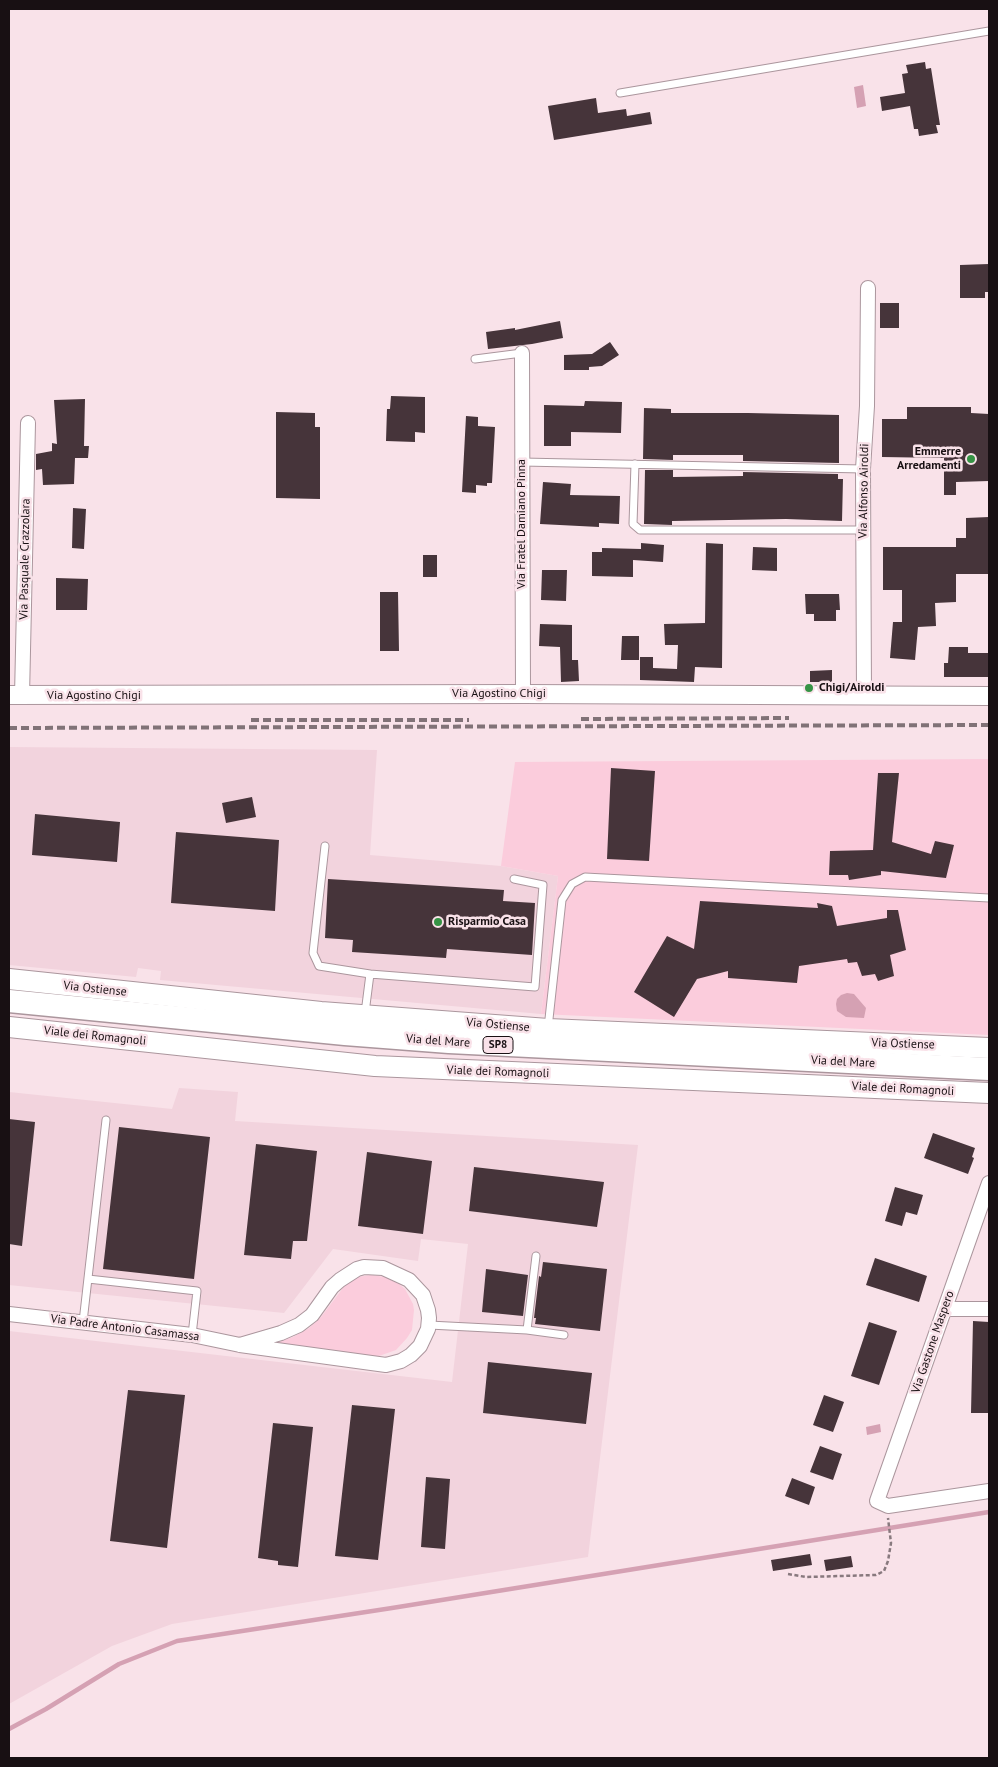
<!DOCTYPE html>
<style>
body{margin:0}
#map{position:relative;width:998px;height:1767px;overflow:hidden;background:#f9e2e9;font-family:"PT Sans",sans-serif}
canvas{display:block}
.frame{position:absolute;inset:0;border:10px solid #181013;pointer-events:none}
</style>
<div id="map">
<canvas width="998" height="1767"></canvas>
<div class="frame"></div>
</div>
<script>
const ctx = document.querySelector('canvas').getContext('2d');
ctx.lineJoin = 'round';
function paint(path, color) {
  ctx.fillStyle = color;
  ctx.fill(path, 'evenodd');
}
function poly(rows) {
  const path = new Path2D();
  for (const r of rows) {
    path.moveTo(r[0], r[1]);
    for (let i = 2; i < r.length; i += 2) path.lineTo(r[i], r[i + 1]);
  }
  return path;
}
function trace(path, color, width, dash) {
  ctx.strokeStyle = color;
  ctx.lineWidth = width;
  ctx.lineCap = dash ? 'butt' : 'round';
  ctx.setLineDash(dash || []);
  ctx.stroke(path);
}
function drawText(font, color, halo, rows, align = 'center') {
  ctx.font = font + ' "PT Sans",sans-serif';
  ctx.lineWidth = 5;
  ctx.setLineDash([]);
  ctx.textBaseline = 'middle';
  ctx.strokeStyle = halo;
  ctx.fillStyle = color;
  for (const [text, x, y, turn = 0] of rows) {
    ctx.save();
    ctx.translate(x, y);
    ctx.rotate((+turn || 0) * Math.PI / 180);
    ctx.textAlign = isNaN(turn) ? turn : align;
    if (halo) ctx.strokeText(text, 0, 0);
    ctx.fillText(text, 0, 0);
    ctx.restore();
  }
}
paint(poly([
 [9,747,377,750,370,855,501,866,558,876,541,1014,160,980,161,971,138,968,136,977,9,965],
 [179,1088,238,1092,235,1121,638,1145,588,1557,172,1624,112,1646,9,1704,9,1331,452,1382,468,1244,421,1239,418,1261,333,1249,284,1313,9,1285,9,1092,172,1109]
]), '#f2d3dd');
paint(poly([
 [989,759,989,1035,541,1014,558,876,501,866,515,762],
 [371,1275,385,1277,399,1284,405,1289,413,1304,414,1310,412,1330,407,1338,396,1350,379,1356,372,1356,276,1343,293,1337,309,1328,321,1317,346,1284,357,1277]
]), '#fbccdc');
paint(poly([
 [863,85,866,106,857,108,854,87],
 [847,993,854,994,866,1008,864,1018,846,1017,837,1011,836,1004,837,999,841,995],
 [880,1424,881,1432,867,1435,866,1427]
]), '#d5a1b3');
trace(poly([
 [9,1729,46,1709,119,1664,177,1641,392,1608,989,1512]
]), '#d5a1b3', 4.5);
paint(poly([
 [925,62,926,69,931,68,940,125,936,125,938,133,919,136,918,129,914,129,910,106,882,111,880,97,905,93,902,74,908,73,906,65],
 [596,98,598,113,626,109,627,116,650,112,652,124,554,140,548,106],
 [989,264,989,292,985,292,985,298,960,298,960,265],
 [880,303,899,303,899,328,880,328],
 [560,321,563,338,532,344,488,349,486,332,515,328,515,330],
 [610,342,619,355,602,366,589,367,589,370,564,370,564,355,592,354],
 [391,396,425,397,425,433,415,432,415,442,386,441,387,409,390,409],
 [85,399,84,446,89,446,88,458,75,458,74,484,43,485,42,469,36,470,36,454,52,451,52,443,57,444,54,400],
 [585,401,622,402,621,433,571,432,571,446,544,446,544,405,584,406],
 [907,407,971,407,971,413,989,414,989,481,956,482,956,495,944,495,944,458,882,457,882,419,907,419],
 [644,408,671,409,671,413,748,413,839,415,839,463,743,461,743,455,673,455,673,460,643,459],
 [276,412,315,413,315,427,320,427,320,499,276,498],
 [466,416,478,417,478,426,495,427,492,483,487,483,487,486,476,485,476,493,462,492],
 [645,470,673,470,673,477,743,476,743,472,838,474,838,479,843,479,842,521,786,519,672,521,672,525,644,524],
 [543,482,571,484,570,495,620,496,619,524,599,523,599,527,540,524],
 [73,508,86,509,84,549,72,548],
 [989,517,989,574,956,574,956,602,935,603,936,626,918,627,915,660,890,658,893,622,902,622,902,590,883,590,883,547,956,547,956,538,966,538,966,518],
 [641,543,664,545,663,562,633,560,633,577,592,576,592,552,602,552,602,548,641,549],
 [706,543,723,544,722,668,695,667,694,682,640,680,640,657,653,657,653,668,677,669,678,645,665,645,664,624,705,623],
 [753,547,777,548,777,571,752,570],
 [423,555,437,555,437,577,423,577],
 [542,570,567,570,566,601,541,600],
 [56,578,88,579,87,610,56,610],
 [380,592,398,592,399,651,380,651],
 [805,594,839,594,840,610,836,610,836,621,814,621,814,614,806,614],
 [540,624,572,625,572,660,578,660,579,681,561,682,560,647,539,646],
 [622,636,639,636,639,660,621,660],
 [949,647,968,647,968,653,989,653,989,677,944,677,944,663,948,663],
 [832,670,832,682,810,682,810,671],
 [611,768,655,771,649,861,607,859],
 [878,773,899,773,892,842,931,854,935,841,954,845,946,878,881,871,881,875,849,880,848,875,829,875,830,851,873,850],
 [252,797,256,817,226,823,222,803],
 [35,814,120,822,117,862,32,855],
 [176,832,279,840,275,911,171,903],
 [328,879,504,890,503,901,535,903,532,955,447,949,446,958,352,952,353,940,325,938],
 [700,901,818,908,817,903,832,906,837,926,887,918,887,910,898,910,906,950,890,955,894,976,878,981,875,974,862,976,857,962,848,963,847,959,799,966,797,983,728,978,728,971,697,979,674,1017,634,992,667,936,694,949],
 [9,1119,35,1122,22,1246,9,1244],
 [119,1127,210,1137,194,1279,103,1269],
 [933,1133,975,1148,972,1157,974,1158,968,1174,924,1158],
 [256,1144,317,1151,307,1241,293,1241,291,1259,244,1255],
 [367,1152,432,1161,423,1234,358,1226],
 [474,1167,604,1182,597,1227,469,1211],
 [895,1187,923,1195,917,1215,906,1212,902,1226,885,1221],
 [875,1258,927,1276,919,1302,866,1285],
 [543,1262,607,1269,600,1331,535,1324,536,1318,534,1318,539,1276,541,1277],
 [486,1269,528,1275,523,1316,482,1312],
 [973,1321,989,1322,989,1413,971,1413],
 [869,1322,897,1331,879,1385,851,1376],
 [488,1362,592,1373,586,1424,483,1413],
 [128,1390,185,1395,167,1548,110,1541],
 [824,1395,844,1402,833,1432,813,1425],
 [352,1405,395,1409,378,1560,335,1556],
 [273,1423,313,1427,298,1567,278,1565,278,1561,258,1558],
 [820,1446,842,1454,833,1480,810,1472],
 [426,1477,450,1479,445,1549,421,1547],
 [792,1478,815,1487,809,1505,785,1496],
 [810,1554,812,1565,773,1571,771,1560],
 [851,1556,853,1567,826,1571,824,1560]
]), '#46343a');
const service = poly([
 [620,93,989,31],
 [475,359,522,353],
 [522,462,863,469],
 [635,464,633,524,640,530,863,530],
 [325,846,313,953,319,966,370,974],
 [365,1013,370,974,535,987,543,885,514,879],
 [548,1028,562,900,572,884,585,877,989,898],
 [88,1279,197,1291,192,1335],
 [83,1322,106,1120],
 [429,1325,527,1330,564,1335],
 [527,1330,536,1256]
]);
const minor = poly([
 [522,353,523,694],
 [864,695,863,469,867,406,868,288],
 [22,696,28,423],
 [989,1183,877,1501,888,1506,989,1491],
 [945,1309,989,1309],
 [9,1314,192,1335,240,1345,386,1365,401,1361,411,1355,420,1346,428,1329,429,1318,428,1310,423,1295,409,1280,383,1268,364,1267,357,1269,340,1280,332,1287,312,1315,299,1325,281,1333,240,1345]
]);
const tertiary = poly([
 [9,695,523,694,989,696]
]);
const secondary = poly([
 [9,979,321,1012,548,1029,989,1048],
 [9,1027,375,1066,989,1093]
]);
const primary = poly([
 [9,1001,345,1034,449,1042,989,1069]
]);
trace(service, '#ab969d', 9);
trace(minor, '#ab969d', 16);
trace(tertiary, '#ab969d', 20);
trace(secondary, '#ab969d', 22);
trace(primary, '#ab969d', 25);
trace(poly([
 [788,1574,806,1577,876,1575,884,1571,888,1561,891,1543,888,1518]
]), '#88797e', 2.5, [4, 2.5]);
trace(service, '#fff', 7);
trace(minor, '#fff', 14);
trace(tertiary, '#fff', 18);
trace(secondary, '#fff', 20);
trace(primary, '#fff', 22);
trace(poly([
 [581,719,789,718],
 [251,720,469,720],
 [9,728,989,725]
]), '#817277', 4, [8, 4]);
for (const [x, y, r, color] of [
 [971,459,5,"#369345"],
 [809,688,5,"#369345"],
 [438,922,5,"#369345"]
]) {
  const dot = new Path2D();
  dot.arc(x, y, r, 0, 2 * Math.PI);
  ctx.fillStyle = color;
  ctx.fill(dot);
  trace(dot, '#f9e2e9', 2);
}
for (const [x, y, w] of [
 [498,1045,30]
]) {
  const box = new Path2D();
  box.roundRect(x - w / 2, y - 8.5, w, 17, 4);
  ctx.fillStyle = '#f9e2e9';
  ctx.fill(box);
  trace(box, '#181013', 1);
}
drawText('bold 11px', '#181013', null, [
 ["SP8",498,1045]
]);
drawText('bold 12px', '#181013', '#f9e2e9', [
 ["Emmerre",961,452,"right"],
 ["Arredamenti",961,466,"right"],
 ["Chigi/Airoldi",819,688],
 ["Risparmio Casa",448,922]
], 'left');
drawText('12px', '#181013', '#f9e2e9', [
 ["Via Alfonso Airoldi",864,491,-89],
 ["Via Fratel Damiano Pinna",522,524,-90],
 ["Via Pasquale Crazzolara",25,559,-89],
 ["Via Agostino Chigi",499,694],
 ["Via Agostino Chigi",94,696],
 ["Via Ostiense",95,989,6],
 ["Via Ostiense",498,1025,5],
 ["Viale dei Romagnoli",95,1036,6],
 ["Via del Mare",438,1041,4],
 ["Via Ostiense",903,1044,2],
 ["Via del Mare",843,1062,3],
 ["Viale dei Romagnoli",498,1072,2],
 ["Viale dei Romagnoli",903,1089,3],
 ["Via Padre Antonio Casamassa",125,1328,7],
 ["Via Gastone Maspero",933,1342,-71]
]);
</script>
